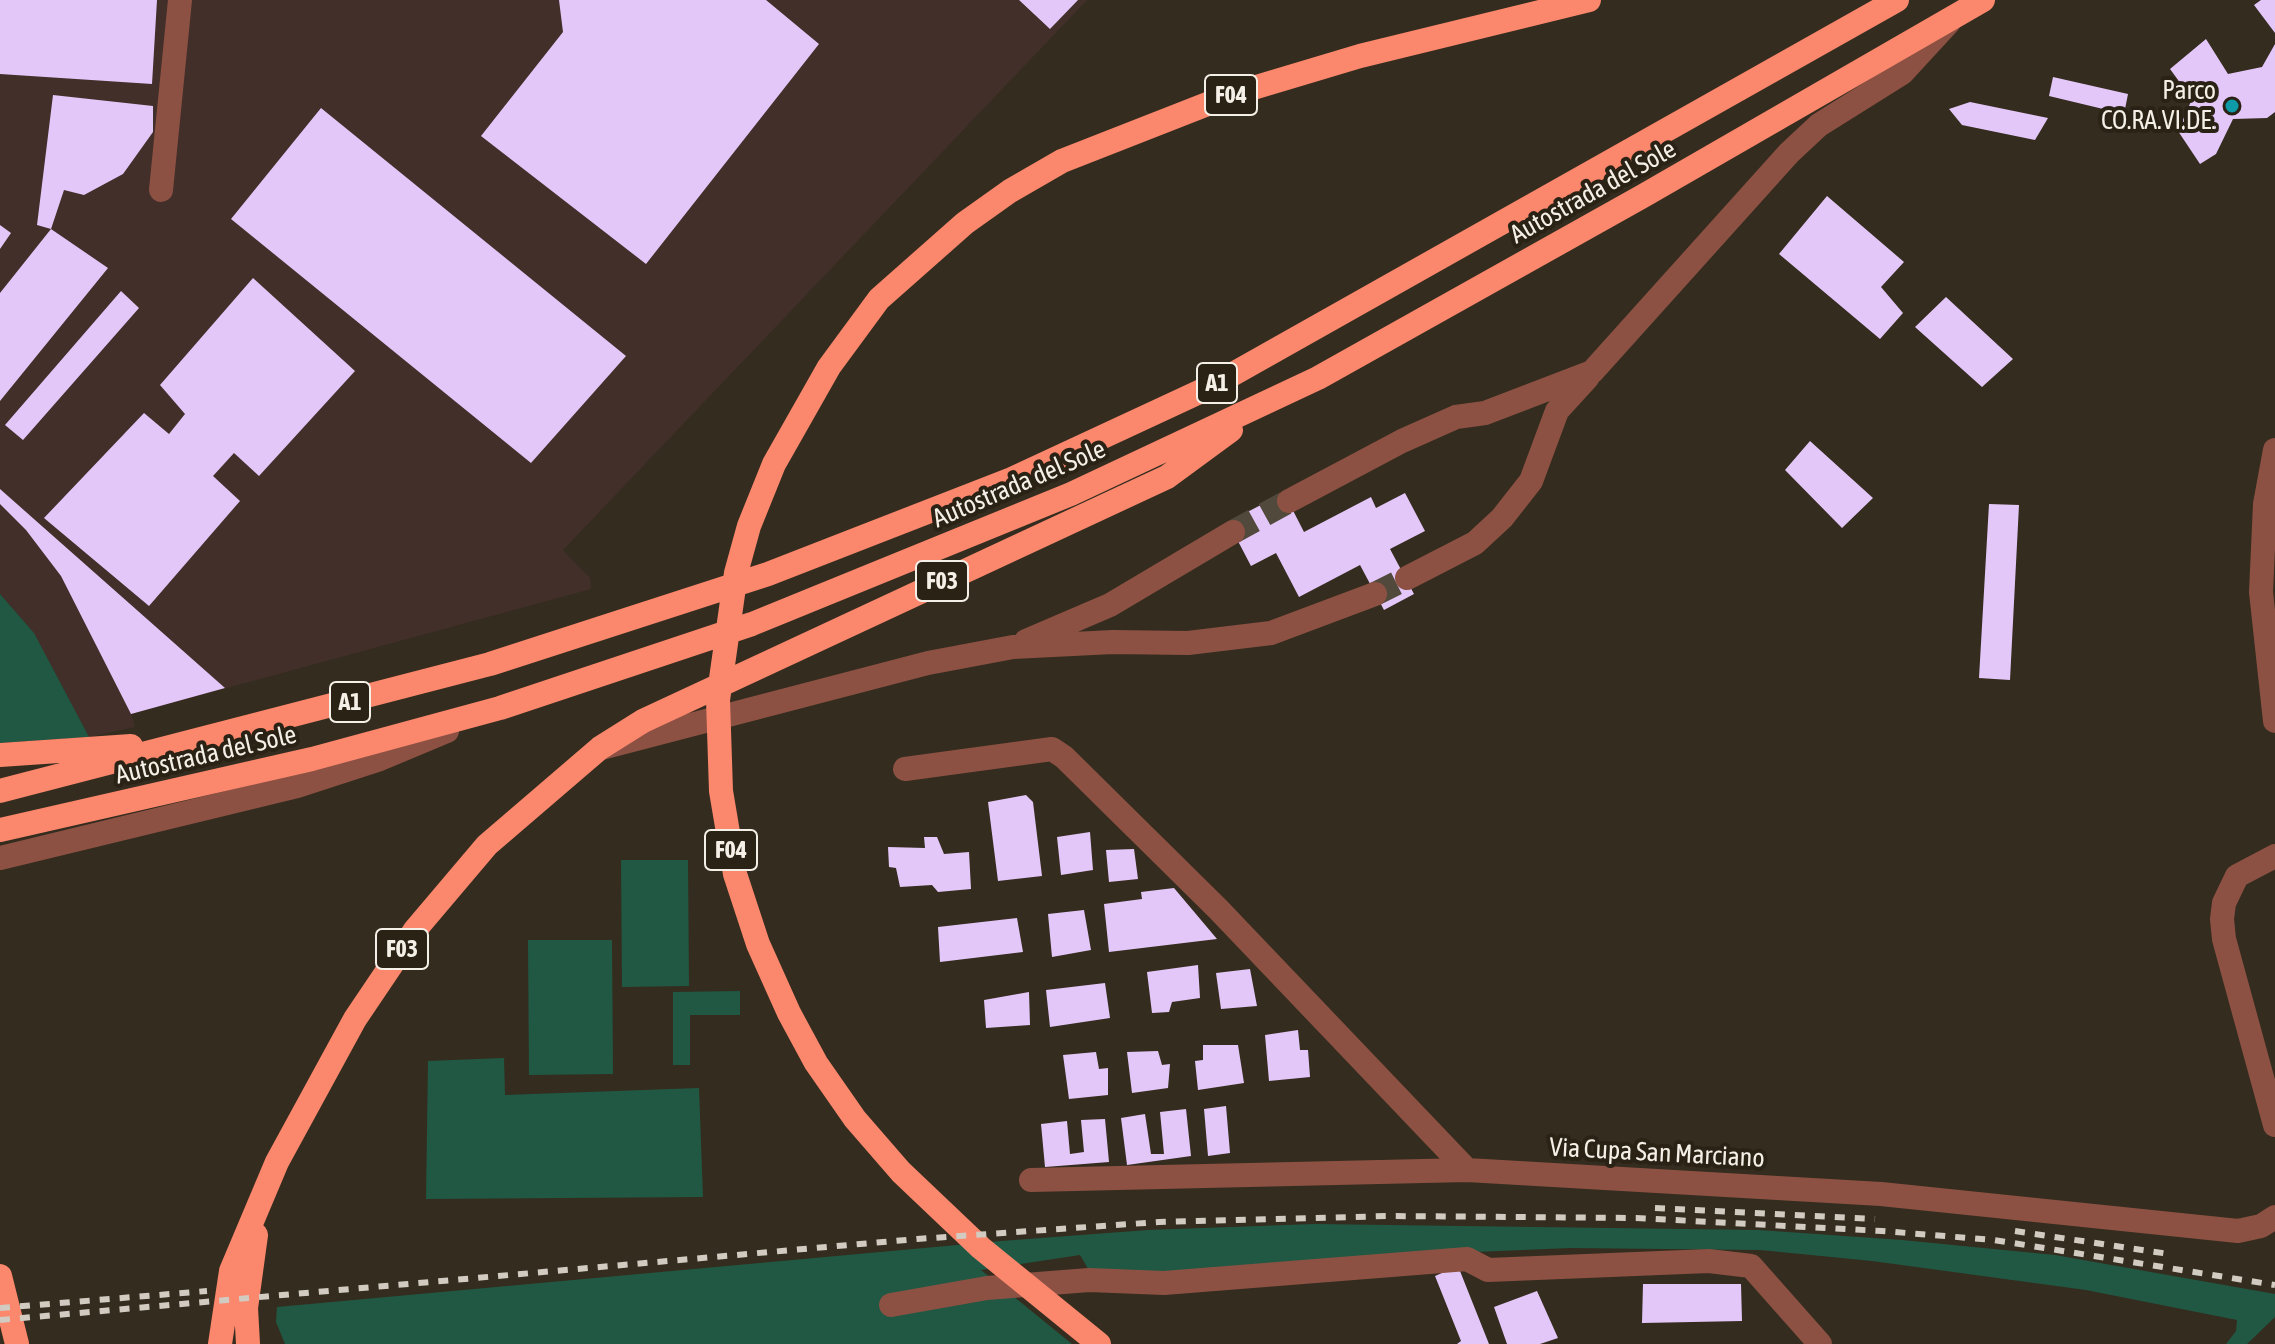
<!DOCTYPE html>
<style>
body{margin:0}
canvas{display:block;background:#342c1e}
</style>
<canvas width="2275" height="1344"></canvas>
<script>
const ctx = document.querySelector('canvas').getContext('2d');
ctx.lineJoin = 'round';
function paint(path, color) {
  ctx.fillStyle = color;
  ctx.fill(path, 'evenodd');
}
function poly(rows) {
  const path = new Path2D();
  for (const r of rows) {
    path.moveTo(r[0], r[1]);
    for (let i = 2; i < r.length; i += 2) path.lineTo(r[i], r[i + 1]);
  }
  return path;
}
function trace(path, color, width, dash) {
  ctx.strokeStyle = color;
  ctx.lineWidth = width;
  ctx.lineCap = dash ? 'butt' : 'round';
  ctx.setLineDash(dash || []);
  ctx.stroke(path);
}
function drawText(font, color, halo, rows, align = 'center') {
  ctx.font = font + ' "Asap Condensed",sans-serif';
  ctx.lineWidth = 8;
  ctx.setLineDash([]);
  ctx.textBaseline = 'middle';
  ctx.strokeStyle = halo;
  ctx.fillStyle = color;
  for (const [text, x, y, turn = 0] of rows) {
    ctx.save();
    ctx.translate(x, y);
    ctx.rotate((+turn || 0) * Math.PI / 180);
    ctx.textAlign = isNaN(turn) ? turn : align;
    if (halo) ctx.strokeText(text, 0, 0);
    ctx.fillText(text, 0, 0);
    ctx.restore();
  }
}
paint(poly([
 [0,0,1087,0,563,550,590,578,591,589,131,714,135,727,89,737,34,633,0,594]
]), '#422f2a');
paint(poly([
 [0,594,34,633,89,737,0,743],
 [621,860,688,860,689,986,622,987],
 [528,940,612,940,613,1074,529,1075],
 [740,991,740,1015,690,1015,690,1065,673,1065,673,992],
 [504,1058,505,1095,699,1088,703,1197,426,1199,428,1061],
 [1314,1224,1759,1230,1902,1240,2055,1255,2275,1294,2275,1317,2247,1344,2226,1344,2236,1331,2237,1320,2086,1290,1872,1261,1760,1250,1570,1248,1427,1254,1196,1274,1090,1272,1080,1255,981,1270,1072,1344,285,1344,276,1322,277,1307,1001,1241,1148,1230]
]), '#205843');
paint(poly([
 [0,0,157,0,152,84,0,74],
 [559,0,766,0,819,44,646,264,481,136,563,32],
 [1019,0,1078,0,1050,29],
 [2261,0,2275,0,2275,33,2254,5],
 [2206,39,2228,74,2262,67,2275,44,2275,112,2267,118,2233,119,2216,154,2200,164,2178,131,2192,99,2170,69],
 [2053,77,2128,94,2124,114,2049,96],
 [53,95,153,106,153,132,123,174,84,195,64,190,51,229,37,225],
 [1970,102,2048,118,2035,140,1962,125,1949,109],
 [321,108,626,356,531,463,231,219],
 [1827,196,1904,262,1881,287,1903,313,1880,339,1779,254],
 [0,225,11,233,0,249],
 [51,229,108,268,0,401,0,293],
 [253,278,355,371,259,476,234,453,213,476,240,501,149,606,44,518,144,413,169,434,185,414,160,385],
 [121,291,139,308,23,440,5,425],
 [1946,297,2013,359,1982,387,1915,327],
 [1810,441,1873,498,1842,528,1785,470],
 [0,489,225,688,131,714,61,576,26,530,0,504],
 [1284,493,1304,532,1371,497,1376,508,1405,493,1425,531,1390,549,1414,594,1384,610,1360,565,1299,597,1276,553,1251,566,1228,522],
 [1989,504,2019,505,2010,680,1979,678],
 [1026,795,1033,802,1042,876,998,881,988,802],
 [1090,832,1093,870,1061,875,1057,837],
 [924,837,937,837,944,854,969,852,971,889,938,892,932,885,900,887,896,868,889,867,888,847,925,848],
 [1134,849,1138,879,1109,882,1106,850],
 [1174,888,1217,939,1109,952,1104,904,1142,899,1141,892],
 [1084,910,1091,950,1052,957,1048,914],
 [1017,918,1023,952,940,962,938,927],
 [1198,965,1200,998,1172,1002,1169,1012,1152,1013,1147,972],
 [1250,969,1257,1006,1221,1009,1216,973],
 [1105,983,1110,1018,1050,1027,1046,990],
 [1029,992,1030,1025,986,1028,984,1000],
 [1298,1030,1300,1050,1308,1050,1310,1077,1269,1081,1265,1035],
 [1203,1045,1238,1045,1244,1083,1198,1090,1195,1061,1203,1060],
 [1158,1051,1162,1065,1170,1064,1168,1088,1132,1093,1127,1052],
 [1096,1052,1099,1069,1108,1068,1108,1095,1069,1099,1063,1055],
 [1226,1106,1230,1153,1208,1156,1204,1109],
 [1186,1109,1191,1156,1127,1165,1121,1118,1145,1114,1151,1154,1164,1154,1160,1112],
 [1105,1119,1109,1162,1045,1167,1041,1124,1067,1121,1070,1154,1084,1152,1081,1120],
 [1458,1266,1489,1344,1457,1344,1461,1341,1435,1276],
 [1643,1284,1741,1284,1742,1321,1642,1323],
 [1537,1291,1558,1338,1540,1344,1507,1344,1494,1307]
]), '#e4c7f9');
trace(poly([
 [1233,532,1289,501],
 [1375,594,1407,578]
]), '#51493c', 24, [24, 12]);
trace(poly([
 [161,190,180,0],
 [2275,450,2265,504,2261,592,2275,721],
 [1289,501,1402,441,1456,417,1485,413,1592,372,1789,153,1819,125,1902,73,1949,22],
 [1407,578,1475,543,1502,518,1531,481,1557,411,1588,377],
 [1026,641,1110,605,1233,532],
 [602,748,928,663,1013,647,1113,642,1188,643,1271,633,1375,594],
 [905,769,1052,749,1064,757,1218,909,1467,1170],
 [2275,856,2237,876,2224,903,2222,919,2224,939,2275,1125],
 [0,858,297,786,380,759,447,731],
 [1031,1180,1467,1170,1881,1194,2238,1231,2261,1226,2275,1217],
 [891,1305,987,1288,1089,1280,1164,1283,1467,1259,1488,1270,1709,1261,1751,1266,1820,1344]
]), '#8c5143', 24);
trace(poly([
 [0,755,131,746],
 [0,791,490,664,768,574,1012,479,1210,387,1897,0],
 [0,830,312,759,500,708,752,624,1071,494,1318,378,1643,196,1983,0],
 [0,1276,17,1344],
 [220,1344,231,1271,277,1162,355,1019,415,930,487,845,600,748,643,721,1167,477,1231,430],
 [248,1344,246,1308,256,1235],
 [1099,1344,981,1248,901,1172,855,1119,816,1063,789,1013,758,944,735,874,721,791,718,700,736,573,749,526,774,464,829,367,879,299,965,223,1010,191,1062,161,1233,94,1360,56,1589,0]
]), '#fb876d', 24);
trace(poly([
 [1655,1208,1875,1219],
 [2015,1231,2169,1254],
 [0,1308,207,1291],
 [0,1320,917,1239,1159,1222,1390,1216,1636,1218,1882,1231,1994,1240,2275,1285]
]), '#d1cbc1', 6, [10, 10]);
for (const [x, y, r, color] of [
 [2232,106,8,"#0f9aa8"]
]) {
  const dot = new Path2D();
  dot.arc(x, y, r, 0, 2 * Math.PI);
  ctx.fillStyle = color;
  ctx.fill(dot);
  trace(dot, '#2a2215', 3);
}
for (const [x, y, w] of [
 [1231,95,52],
 [1217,383,40],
 [942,581,52],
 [350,702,40],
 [731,850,52],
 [402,949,52]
]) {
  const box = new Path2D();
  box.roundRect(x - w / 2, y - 20, w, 40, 6);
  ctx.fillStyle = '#2a2215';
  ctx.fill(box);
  trace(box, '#f5f0e7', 2);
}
drawText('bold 24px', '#f5f0e7', null, [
 ["F04",1231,95],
 ["A1",1217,383],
 ["F03",942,581],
 ["A1",350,702],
 ["F04",731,850],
 ["F03",402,949]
]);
drawText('26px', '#f5f0e7', '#2a2215', [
 ["Parco",2216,91],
 ["CO.RA.VI.DE.",2216,121]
], 'right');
drawText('26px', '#f5f0e7', '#2a2215', [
 ["Autostrada del Sole",1593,192,-29],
 ["Autostrada del Sole",1019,484,-23],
 ["Autostrada del Sole",206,755,-13],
 ["Via Cupa San Marciano",1657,1153,3]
]);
</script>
